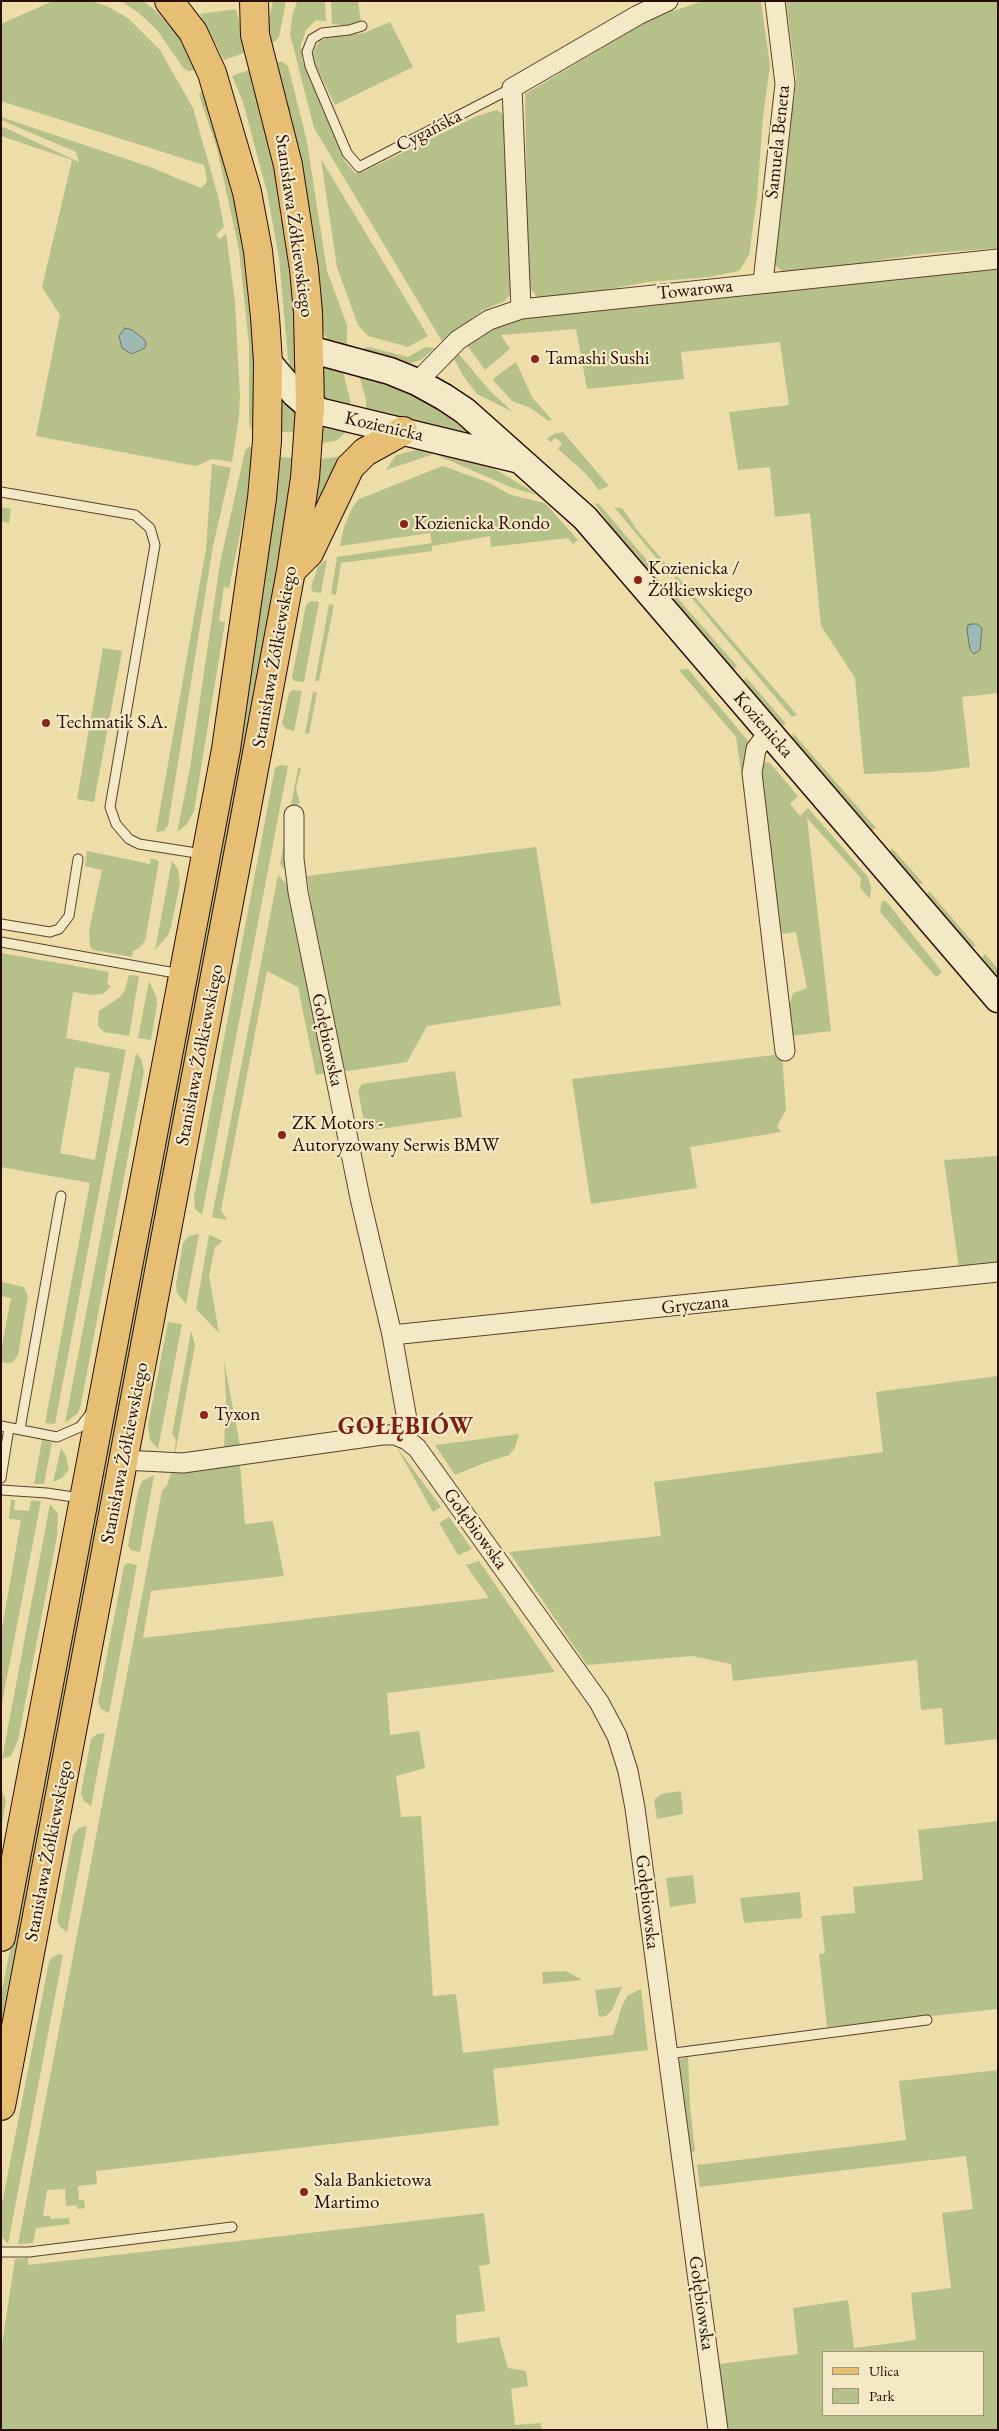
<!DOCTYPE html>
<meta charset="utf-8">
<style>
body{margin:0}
#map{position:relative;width:999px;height:2431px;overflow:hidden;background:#ecdda9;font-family:"EB Garamond",serif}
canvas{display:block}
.frame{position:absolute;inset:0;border:2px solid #2b0c02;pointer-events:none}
.legend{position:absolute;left:822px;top:2351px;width:162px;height:65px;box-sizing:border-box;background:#f3e9c7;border:1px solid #a39178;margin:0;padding:6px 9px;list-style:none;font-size:15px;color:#2b0c02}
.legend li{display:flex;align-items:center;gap:10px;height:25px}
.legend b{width:25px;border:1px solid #a39178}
</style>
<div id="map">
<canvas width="999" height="2431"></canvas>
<div class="frame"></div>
<ul class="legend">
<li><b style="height:6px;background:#e6be74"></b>Ulica</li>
<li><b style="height:14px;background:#b6c189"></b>Park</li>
</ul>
</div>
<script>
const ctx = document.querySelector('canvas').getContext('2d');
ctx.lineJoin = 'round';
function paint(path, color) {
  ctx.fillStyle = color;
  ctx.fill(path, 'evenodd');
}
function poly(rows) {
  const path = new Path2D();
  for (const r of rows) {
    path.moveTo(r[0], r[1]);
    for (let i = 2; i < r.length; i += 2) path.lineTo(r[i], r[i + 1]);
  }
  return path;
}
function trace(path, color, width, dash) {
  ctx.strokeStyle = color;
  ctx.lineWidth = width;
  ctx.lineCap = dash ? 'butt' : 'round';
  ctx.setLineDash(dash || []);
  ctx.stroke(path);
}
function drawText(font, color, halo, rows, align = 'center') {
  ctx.font = font + ' "EB Garamond",serif';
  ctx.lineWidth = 4.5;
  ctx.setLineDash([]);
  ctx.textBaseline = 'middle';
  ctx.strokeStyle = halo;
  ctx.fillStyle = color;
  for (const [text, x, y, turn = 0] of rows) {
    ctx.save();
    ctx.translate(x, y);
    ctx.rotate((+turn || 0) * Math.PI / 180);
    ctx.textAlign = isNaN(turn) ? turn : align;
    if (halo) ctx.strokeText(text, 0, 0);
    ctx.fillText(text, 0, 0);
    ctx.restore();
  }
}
paint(poly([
 [53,1,94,2,107,6,128,18,160,50,193,108,218,196,224,227,216,235,220,239,226,233,235,302,240,397,239,416,232,462,212,459,196,466,36,436,60,315,42,287,72,160,1,136,1,126,79,162,76,152,1,120,1,117,150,167,201,188,206,183,207,179,204,165,1,101,1,24],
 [121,1,143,1,155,10,178,36,199,70,189,71,184,69,157,30,140,14],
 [273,1,286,1,279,37,269,46,268,24],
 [297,1,325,1,326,21,316,20,306,30,300,48,303,49,302,60,346,163,355,173,363,172,477,116,497,110,504,115,513,291,505,301,483,310,443,343,314,128,290,34,292,17],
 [331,1,358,1,361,22,351,26,332,24],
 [703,1,761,1,770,66,763,117,757,198,749,255,739,271,709,277,648,282,576,295,537,297,530,288,528,281,525,94,641,25,670,12],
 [786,1,998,1,998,248,921,254,786,274,774,264,788,122,795,96,796,78],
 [236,9,247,52,224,60,200,14],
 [390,22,413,67,335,105,312,58,316,46,320,41,330,37,364,33],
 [281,61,288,66,307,142,327,271,347,325,347,349,334,344,327,339,321,328,275,63],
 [252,69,273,155,292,276,298,379,293,376,288,358,279,258,267,192,243,102,232,76],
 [204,87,241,220,255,334,257,431,251,429,249,423,249,345,239,250,217,149,199,95],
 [321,159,428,336,408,347,368,336,358,325,337,267],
 [998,266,998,693,962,697,970,767,928,772,864,774,855,678,821,626,810,513,775,517,770,467,738,470,729,412,789,405,780,342,681,352,684,379,587,389,576,329,501,335,510,349,485,370,467,345,469,340,488,325,529,317],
 [369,347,408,357,425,347,435,348,421,360,408,364,362,352,364,348],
 [457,352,491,392,513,412,477,394,464,377,453,357],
 [516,362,532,397,552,420,548,421,531,408,512,401,494,381,494,378],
 [322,365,342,367,351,404,350,410,323,403],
 [358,371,406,387,510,457,366,414,366,400],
 [279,394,297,409,297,432,279,432],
 [322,425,346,428,345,433,336,441,321,443],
 [563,432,609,486,599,490,585,473,558,449,562,443,555,438,551,442,547,439,554,434],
 [433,446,488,465,540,496,513,488,434,454,386,470,396,455],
 [248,447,255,447,252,474,229,588,224,587,219,621,225,622,194,811,187,824,177,832,190,768,220,563,245,451],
 [346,452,312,534,320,459,336,457],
 [277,457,295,458,288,526,1,2040,1,1995,24,1880],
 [212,464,231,468,213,546,168,825,164,831,156,832,206,549],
 [443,466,487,482,511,495,545,503,578,540,573,544,568,538,491,547,490,536,432,546,432,551,341,563,336,595,331,594,337,557,432,543,430,533,340,546,344,527,352,508,359,499],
 [598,503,656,571,652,575,616,533,595,504],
 [1,507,11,509,9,523,1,521],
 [614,507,623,509,637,530,666,564,664,567],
 [327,559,321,593,313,592,311,587,318,566],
 [677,576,725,632,797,715,792,717,674,577],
 [667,586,737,666,733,670,663,590],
 [311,601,319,602,304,682,294,681,292,677,306,605],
 [329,604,334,605,319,681,315,681],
 [103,648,122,651,94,802,77,799],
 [688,669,748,741,747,798,745,798,736,737,679,670],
 [746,677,786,724,781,726,744,681],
 [293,690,302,691,294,731,286,729,282,724,289,693],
 [313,692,317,692,309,734,305,733],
 [793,733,876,828,870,831,792,739],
 [761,762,770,763,798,796,790,804,800,816,808,808,868,877,871,888,870,899,860,888,861,878,807,818,831,1031,791,1036,788,1010,793,993,807,988,796,932,782,934,776,917,756,770],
 [279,765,288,766,202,1215,195,1209,194,1197,275,768],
 [298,768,301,768,296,789,300,803,293,807,290,876,280,864],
 [536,847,561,1005,427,1026,407,1062,341,1072,318,952,307,876],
 [892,848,923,883,917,885,889,853],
 [87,851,150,864,151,858,159,861,145,941,139,948,133,951,132,957,93,950,90,946,89,931,102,870,85,866],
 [172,861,178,869,180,883,171,927,168,935,155,950],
 [278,875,290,888,327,1073,316,1075,298,987,267,971,221,1210,227,1220,212,1217],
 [929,891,976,946,971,947,926,895],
 [882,901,886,901,942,972,936,977,880,912],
 [1,953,109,972,107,984,111,986,103,994,92,995,73,992,66,1038,126,1050,55,1424,45,1423,90,1183,1,1167],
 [75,1067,110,1073,95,1160,60,1153],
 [985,954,998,969,998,979,981,960],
 [129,975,139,976,129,1036,104,1032,98,1026,99,1011,120,997,125,990],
 [149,981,156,996,157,1004,151,1040,138,1038],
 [136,1053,141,1059,144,1072,81,1404,78,1413,65,1423],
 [782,1054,786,1110,777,1126,781,1132,690,1147,697,1188,591,1204,572,1079],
 [455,1071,462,1117,366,1131,358,1091,362,1084],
 [998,1156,998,1265,959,1269,944,1160],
 [199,1234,186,1304,177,1293,176,1285,183,1243,189,1236],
 [209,1235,223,1241,215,1247,209,1276,219,1333,196,1309],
 [1,1282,24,1287,28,1296,18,1355,13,1362,8,1363,1,1362,1,1351,11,1298,1,1296],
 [168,1322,182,1324,158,1449,150,1440,148,1425],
 [191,1331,195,1345,175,1454,174,1454,176,1440,172,1434],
 [224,1360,240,1446,224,1449,226,1398],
 [998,1376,998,1739,945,1745,942,1708,921,1710,917,1660,733,1681,731,1664,692,1656,587,1665,509,1552,661,1536,654,1482,883,1452,876,1392],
 [519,1434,515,1448,509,1455,484,1463,455,1475,435,1445],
 [42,1440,52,1443,44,1484,34,1484],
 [396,1446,441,1507,433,1512,410,1471],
 [61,1448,66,1456,69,1469,62,1478,53,1482],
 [240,1465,245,1524,273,1521,284,1576,151,1591,143,1638,489,1598,466,1565,479,1561,555,1672,387,1693,390,1735,419,1731,425,1768,396,1776,401,1817,421,1816,433,1996,456,1994,463,2053,613,2035,622,2006,627,1996,641,1989,648,2050,493,2069,499,2125,96,2171,97,2184,78,2186,79,2200,84,2200,85,2208,78,2209,76,2205,66,2206,65,2189,47,2190,43,2216,50,2216,51,2219,69,2218,70,2224,36,2228,33,2243,18,2244,162,1491,167,1485,171,1473],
 [154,1475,140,1552,131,1550,128,1546,138,1492,142,1481],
 [11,1500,15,1500,14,1510,29,1511,31,1501,41,1501,1,1708,1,1634,21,1520,9,1519],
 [50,1504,58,1514,57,1536,18,1740,11,1756,2,1759],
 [449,1517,472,1549,458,1555,439,1523],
 [127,1563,137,1565,109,1713,101,1709,98,1702,124,1566],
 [105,1733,91,1806,84,1801,81,1793,91,1739,97,1734],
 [1,1789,6,1801,1,1827],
 [681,1791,683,1814,657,1819,654,1800,661,1794],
 [998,1821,998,2009,827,2027,819,1954,825,1953,821,1916,855,1913,853,1887,923,1880,918,1830],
 [87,1826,67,1932,60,1927,57,1920,73,1835,79,1828],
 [693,1875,696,1903,670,1907,666,1878],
 [800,1892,802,1918,744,1923,740,1898],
 [59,1954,63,1955,8,2244,1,2236,1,2209,49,1962,51,1958],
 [566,1971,582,1980,543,1984,542,1972],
 [622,1987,612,2010,606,2016,599,2017,595,1990],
 [688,2056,690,2106,695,2151,691,2152,678,2060],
 [998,2070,998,2430,728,2430,719,2364,798,2354,793,2308,848,2300,854,2348,916,2340,911,2293,951,2288,942,2213,973,2209,966,2156,700,2187,697,2165,906,2140,899,2081],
 [983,2352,983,2415,823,2415,823,2352],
 [484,2213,490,2264,479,2266,485,2311,456,2315,457,2343,499,2337,508,2368,526,2371,528,2386,511,2389,515,2425,541,2423,542,2430,1,2430,1,2351,15,2259,28,2258,28,2265]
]), '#b6c189');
const water = poly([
 [125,328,132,330,144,339,146,343,145,348,132,354,122,348,119,336,125,328],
 [972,624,978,624,982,629,980,650,974,654,970,650,967,630,968,625,972,624]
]);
paint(water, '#9eb9b4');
trace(water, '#70746d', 1);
const lane = poly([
 [362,26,349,30,322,33,312,39,307,52,310,66,347,153,359,167,512,88],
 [1,492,135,515,150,528,155,545,110,807,116,824,129,839,139,844,203,854],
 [1,924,50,932,59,929,69,916,78,859],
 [1,942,181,974],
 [1,1426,57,1437,80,1427,91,1413],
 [20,1429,61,1196],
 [1,1478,9,1428],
 [1,1490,47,1493,80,1498],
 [667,2054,927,2020],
 [1,2252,29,2252,232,2227]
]);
const street = poly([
 [763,282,785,84,775,1],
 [521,309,512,88,638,15,668,1],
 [417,382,458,340,489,320,521,309,998,259],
 [769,732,756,749,752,773,785,1051],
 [294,815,294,859,298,892,360,1198,392,1335,408,1425,407,1440,417,1448,599,1702,617,1736,628,1771,635,1808,718,2430],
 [392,1335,998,1272],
 [123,1460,183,1463,382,1435,395,1435,407,1440]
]);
const secondary = poly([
 [309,349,390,371,417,382,444,397,465,411,585,518,998,999],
 [268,362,295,394,310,407,322,412,516,459]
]);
const primary = poly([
 [294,568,309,553,350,467,365,452,403,431],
 [1,1937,226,749,262,498,267,441,268,362,265,317,258,251,247,192,212,73,193,32,169,1],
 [1,2106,243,828,291,571,305,478,310,407,308,312,304,269,288,165,255,35,254,1]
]);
trace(lane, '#5b402c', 11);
trace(street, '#5b402c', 21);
trace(secondary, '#2b0c02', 29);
trace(primary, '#2b0c02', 30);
trace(lane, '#f3e9c7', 9);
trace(street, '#f3e9c7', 19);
trace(secondary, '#f3e9c7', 26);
trace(primary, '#e6be74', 28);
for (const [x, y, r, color] of [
 [535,359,5,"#8f2418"],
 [404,524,5,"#8f2418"],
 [638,580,5,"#8f2418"],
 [46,723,5,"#8f2418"],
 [282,1135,5,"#8f2418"],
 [204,1415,5,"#8f2418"],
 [304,2192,5,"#8f2418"]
]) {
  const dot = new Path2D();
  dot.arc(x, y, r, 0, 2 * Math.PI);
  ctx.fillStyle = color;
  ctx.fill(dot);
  trace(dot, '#f3e9c7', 2);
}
drawText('19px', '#2b0c02', '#f3e9c7', [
 ["Cygańska",429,131,-27],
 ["Samuela Beneta",778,142,-84],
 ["Stanisława Żółkiewskiego",294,226,82],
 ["Towarowa",695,290,-6],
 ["Kozienicka",384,427,13],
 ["Stanisława Żółkiewskiego",275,657,-80],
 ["Kozienicka",763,725,49],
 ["Gołębiowska",327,1040,78],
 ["Stanisława Żółkiewskiego",200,1055,-79],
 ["Gryczana",695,1305,-6],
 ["Stanisława Żółkiewskiego",125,1453,-79],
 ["Gołębiowska",475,1529,54],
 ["Stanisława Żółkiewskiego",49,1851,-79],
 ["Gołębiowska",647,1902,83],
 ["Gołębiowska",701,2303,82]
]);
drawText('19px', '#2b0c02', '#f3e9c7', [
 ["Tamashi Sushi",545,359],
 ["Kozienicka Rondo",414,524],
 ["Kozienicka /",648,569],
 ["Żółkiewskiego",648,591],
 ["Techmatik S.A.",56,723],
 ["ZK Motors -",292,1124],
 ["Autoryzowany Serwis BMW",292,1146],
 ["Tyxon",214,1415],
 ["Sala Bankietowa",314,2181],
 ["Martimo",314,2203]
], 'left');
ctx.letterSpacing = '1px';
drawText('bold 24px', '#7a1f14', '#f3e9c7', [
 ["GOŁĘBIÓW",406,1427]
]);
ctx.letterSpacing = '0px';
</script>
